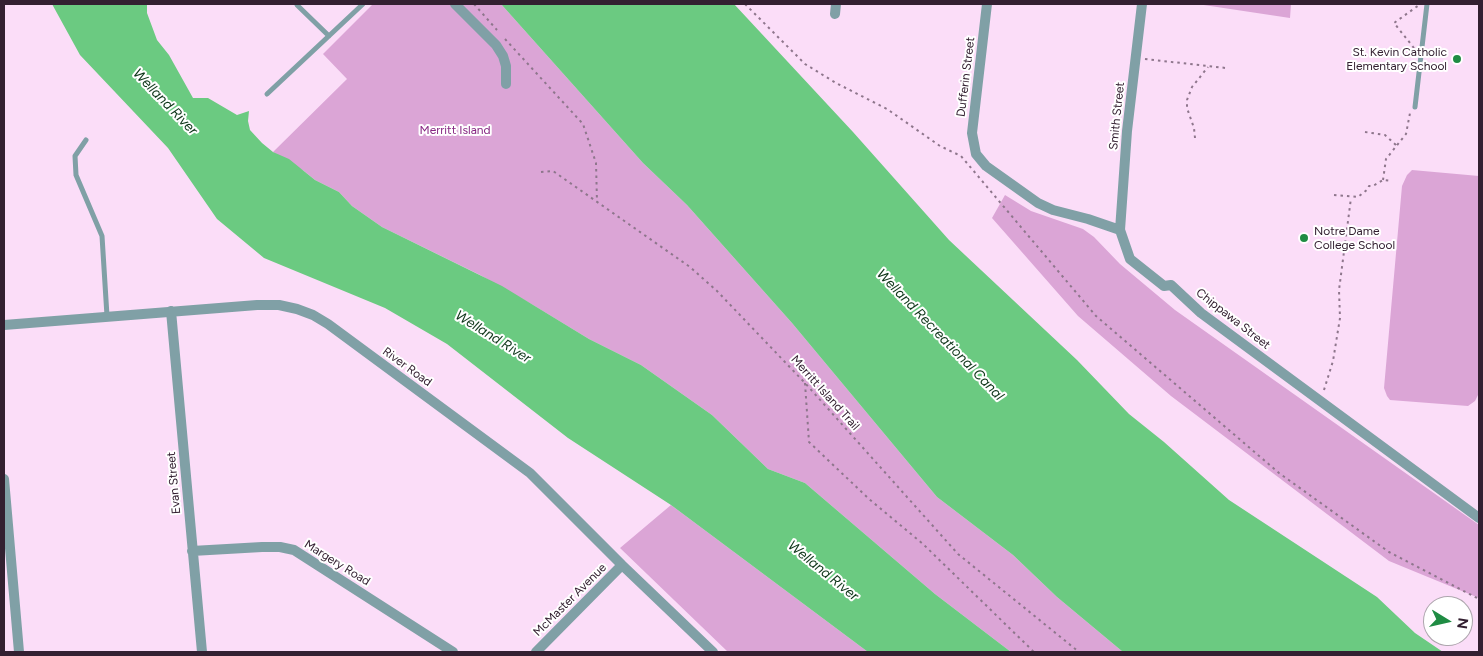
<!DOCTYPE html>
<style>
body{margin:0}
#map{position:relative;width:1483px;height:656px;overflow:hidden;background:#fbddf8;font-family:Figtree,sans-serif}
canvas{display:block}
.frame{position:absolute;inset:0;border:5px solid #332031;pointer-events:none}
.north{position:absolute;left:1423px;top:596px;width:50px;height:50px;box-sizing:border-box;background:#fff;border:1px solid #ada6ad;border-radius:50%;rotate:99deg;font-size:14px;font-weight:700;line-height:20px;text-align:center;color:#332031}
.north::after{content:'';display:block;margin:auto;width:18px;height:22px;background:#1f8c43;clip-path:polygon(50% 0,100% 100%,50% 72%,0 100%)}
</style>
<div id="map">
<canvas width="1483" height="656"></canvas>
<div class="frame"></div>
<div class="north">N</div>
</div>
<script>
const ctx = document.querySelector('canvas').getContext('2d');
ctx.lineJoin = 'round';
function paint(path, color) {
  ctx.fillStyle = color;
  ctx.fill(path, 'evenodd');
}
function poly(rows) {
  const path = new Path2D();
  for (const r of rows) {
    path.moveTo(r[0], r[1]);
    for (let i = 2; i < r.length; i += 2) path.lineTo(r[i], r[i + 1]);
  }
  return path;
}
function trace(path, color, width, dash) {
  ctx.strokeStyle = color;
  ctx.lineWidth = width;
  ctx.lineCap = dash ? 'butt' : 'round';
  ctx.setLineDash(dash || []);
  ctx.stroke(path);
}
function drawText(font, color, halo, rows, align = 'center') {
  ctx.font = font + ' Figtree,sans-serif';
  ctx.lineWidth = 4;
  ctx.setLineDash([]);
  ctx.textBaseline = 'middle';
  ctx.strokeStyle = halo;
  ctx.fillStyle = color;
  for (const [text, x, y, turn = 0] of rows) {
    ctx.save();
    ctx.translate(x, y);
    ctx.rotate((+turn || 0) * Math.PI / 180);
    ctx.textAlign = isNaN(turn) ? turn : align;
    if (halo) ctx.strokeText(text, 0, 0);
    ctx.fillText(text, 0, 0);
    ctx.restore();
  }
}
paint(poly([
 [373,4,501,4,643,163,687,205,792,323,937,497,1013,555,1057,597,1123,652,1011,652,935,594,805,483,768,469,712,415,641,365,589,339,533,305,480,275,382,227,352,206,339,192,315,180,304,171,273,152,347,79,323,54],
 [1197,4,1291,4,1290,18],
 [1412,170,1479,176,1479,393,1475,401,1468,406,1390,400,1387,396,1384,388,1402,186,1407,175],
 [1005,195,1031,211,1083,229,1094,237,1120,264,1175,310,1479,525,1479,598,1389,561,1171,396,1078,316,992,218],
 [671,505,868,652,728,652,620,548]
]), '#dba5d6');
paint(poly([
 [52,4,147,4,147,13,157,40,169,55,193,98,208,98,237,115,249,111,248,121,250,130,262,143,273,152,289,159,315,180,339,192,352,206,382,227,502,286,589,339,641,365,712,415,768,469,805,483,935,594,1011,652,868,652,671,505,568,438,447,344,385,308,264,258,217,219,168,148,80,55],
 [501,4,734,4,853,132,949,240,1077,360,1129,414,1164,442,1229,500,1377,597,1415,633,1443,652,1123,652,1057,597,1013,555,937,497,792,323,687,205,643,163]
]), '#6bca81');
trace(poly([
 [474,4,497,30],
 [745,4,805,64,836,83,887,109,940,146,961,156,1096,316,1279,473,1389,552,1479,599],
 [505,39,583,124,596,163,597,202],
 [1414,48,1394,23,1419,5],
 [1145,59,1226,68],
 [1365,132,1385,135,1397,146],
 [1195,138,1194,128,1187,108,1187,100,1192,87,1208,67],
 [541,172,553,171,690,267,717,291,805,383,958,554,1079,652],
 [1383,180,1386,159,1406,134,1410,113],
 [1334,195,1358,197,1368,189,1369,186,1373,186,1383,180,1392,181],
 [805,383,809,442,869,499,923,544,1034,652],
 [1324,390,1333,361,1340,318,1339,290,1351,198]
]), '#8e768c', 2, [2.5, 4]);
trace(poly([
 [297,5,329,36],
 [267,94,363,4],
 [1415,107,1427,4],
 [86,140,75,156,76,175,102,236,107,316]
]), '#80a0a6', 5);
trace(poly([
 [455,4,496,45,503,56,506,66,506,84],
 [987,4,972,133,976,154,986,166,1038,203,1053,210,1088,219,1120,230],
 [1142,4,1127,131,1120,230,1130,259,1164,286,1171,285,1201,313,1479,518],
 [835,14,836,4],
 [171,311,202,652],
 [4,325,257,305,279,305,297,309,313,315,328,324,530,473,622,565,713,652],
 [4,479,19,652],
 [192,551,262,547,280,547,294,550,453,652],
 [536,652,622,565]
]), '#80a0a6', 10);
for (const [x, y, r, color] of [
 [1457,59,5,"#1f8c43"],
 [1304,238,5,"#1f8c43"]
]) {
  const dot = new Path2D();
  dot.arc(x, y, r, 0, 2 * Math.PI);
  ctx.fillStyle = color;
  ctx.fill(dot);
  trace(dot, '#fff', 2);
}
drawText('12px', '#332031', '#fff', [
 ["St. Kevin Catholic",1447,52],
 ["Elementary School",1447,66],
 ["Notre Dame",1314,231,"left"],
 ["College School",1314,245,"left"]
], 'right');
drawText('12px', '#332031', '#fff', [
 ["Dufferin Street",966,77,-83],
 ["Smith Street",1117,116,-84],
 ["Chippawa Street",1233,319,38],
 ["River Road",407,367,36],
 ["Merritt Island Trail",825,393,48],
 ["Evan Street",174,483,-95],
 ["Margery Road",337,563,32],
 ["McMaster Avenue",570,600,-45]
]);
drawText('12px', '#862682', '#fff', [
 ["Merritt Island",455,130]
]);
drawText('italic 14px', '#0f361a', '#fff', [
 ["Welland River",165,102,46],
 ["Welland Recreational Canal",940,335,46],
 ["Welland River",493,337,32],
 ["Welland River",823,571,39]
]);
</script>
